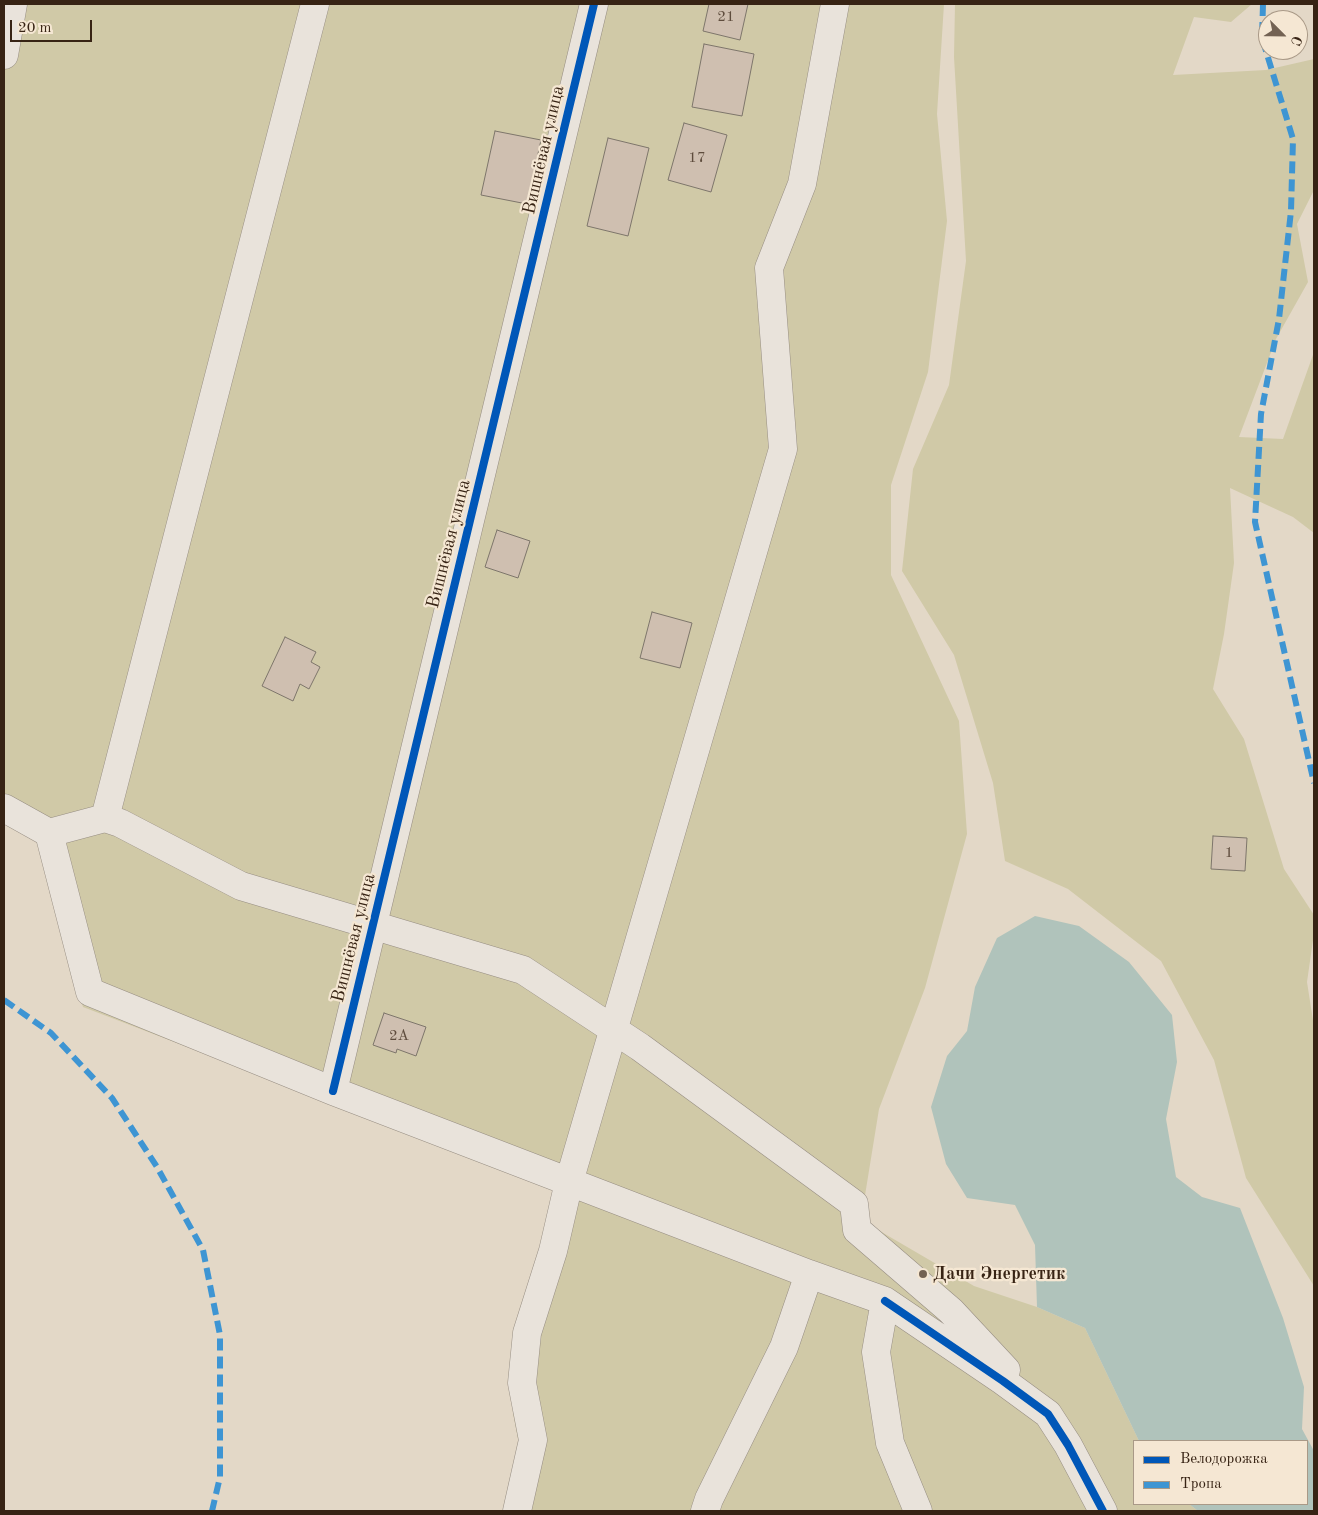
<!DOCTYPE html>
<meta charset="utf-8">
<style>
body{margin:0}
#map{position:relative;width:1318px;height:1515px;overflow:hidden;background:#e3d8c7;font-family:"Old Standard TT",serif}
canvas{display:block}
.frame{position:absolute;inset:0;border:5px solid #372314;pointer-events:none}
.legend{position:absolute;left:1133px;top:1440px;width:175px;height:65px;box-sizing:border-box;background:#f5e7d3;border:1px solid #a99987;margin:0;padding:6px 9px;list-style:none;font-size:15px;color:#372314}
.legend li{display:flex;align-items:center;gap:10px;height:25px}
.legend b{width:25px;border:1px solid #a99987}
.north{position:absolute;left:1258px;top:10px;width:50px;height:50px;box-sizing:border-box;background:#f5e7d3;border:1px solid #a99987;border-radius:50%;rotate:113deg;font-size:14px;font-weight:700;line-height:20px;text-align:center;color:#372314}
.north::after{content:'';display:block;margin:auto;width:18px;height:22px;background:#736253;clip-path:polygon(50% 0,100% 100%,50% 72%,0 100%)}
.scale{position:absolute;left:10px;top:20px;width:82px;height:22px;box-sizing:border-box;border:2px solid #372314;border-top:0;padding-left:6px;font-size:15px;line-height:18px;white-space:nowrap;color:#372314;-webkit-text-stroke:4px #f5e7d3;paint-order:stroke}
</style>
<div id="map">
<canvas width="1318" height="1515"></canvas>
<div class="frame"></div>
<ul class="legend">
<li><b style="height:6px;background:#0057b8"></b>Велодорожка</li>
<li><b style="height:6px;background:#3e95d3"></b>Тропа</li>
</ul>
<div class="north">С</div>
<div class="scale">20 m</div>
</div>
<script>
const ctx = document.querySelector('canvas').getContext('2d');
ctx.lineJoin = 'round';
function paint(path, color) {
  ctx.fillStyle = color;
  ctx.fill(path, 'evenodd');
}
function poly(rows) {
  const path = new Path2D();
  for (const r of rows) {
    path.moveTo(r[0], r[1]);
    for (let i = 2; i < r.length; i += 2) path.lineTo(r[i], r[i + 1]);
  }
  return path;
}
function trace(path, color, width, dash) {
  ctx.strokeStyle = color;
  ctx.lineWidth = width;
  ctx.lineCap = dash ? 'butt' : 'round';
  ctx.setLineDash(dash || []);
  ctx.stroke(path);
}
function drawText(font, color, halo, rows, align = 'center') {
  ctx.font = font + ' "Old Standard TT",serif';
  ctx.lineWidth = 4.5;
  ctx.setLineDash([]);
  ctx.textBaseline = 'middle';
  ctx.strokeStyle = halo;
  ctx.fillStyle = color;
  for (const [text, x, y, turn = 0] of rows) {
    ctx.save();
    ctx.translate(x, y);
    ctx.rotate((+turn || 0) * Math.PI / 180);
    ctx.textAlign = isNaN(turn) ? turn : align;
    if (halo) ctx.strokeText(text, 0, 0);
    ctx.fillText(text, 0, 0);
    ctx.restore();
  }
}
paint(poly([
 [4,4,944,4,937,114,947,221,928,372,891,485,891,575,959,721,967,834,925,988,879,1109,861,1220,974,1286,1037,1307,1085,1328,1139,1441,1134,1441,1134,1504,1189,1504,1198,1511,504,1511,519,1444,513,1413,515,1350,558,1189,83,1007,39,841,4,821],
 [955,4,1252,4,1231,22,1194,17,1173,75,1266,70,1314,59,1314,190,1297,224,1308,282,1276,339,1239,437,1283,439,1314,352,1314,533,1293,517,1230,488,1234,563,1224,634,1213,689,1244,739,1284,869,1314,915,1314,933,1307,982,1314,1027,1314,1286,1246,1178,1214,1060,1161,961,1068,889,1005,861,993,783,954,655,902,571,913,469,949,385,966,261,954,57]
]), '#d0c9a7');
paint(poly([
 [1035,916,1079,926,1129,962,1172,1015,1177,1062,1166,1119,1176,1177,1202,1197,1240,1208,1283,1318,1304,1387,1302,1429,1314,1451,1314,1511,1198,1511,1189,1504,1307,1504,1307,1441,1139,1441,1085,1328,1037,1307,1035,1245,1015,1205,967,1198,946,1164,931,1107,947,1056,967,1031,975,987,997,938]
]), '#b0c3bb');
const building = poly([
 [709,4,748,4,740,40,703,31,709,4],
 [704,44,754,54,742,116,692,107,704,44],
 [684,123,727,135,711,192,668,180,684,123],
 [495,131,541,140,527,204,481,195,495,131],
 [608,138,649,148,628,236,587,226,608,138],
 [497,530,530,541,518,578,485,567,497,530],
 [652,612,692,623,680,668,640,658,652,612],
 [285,637,316,652,311,662,320,667,309,689,300,684,293,701,262,686,285,637],
 [1213,836,1247,838,1245,871,1211,869,1213,836],
 [384,1013,426,1027,416,1056,397,1049,396,1053,373,1045,384,1013]
]);
paint(building, '#cfbfb0');
trace(building, '#7e766b', 1);
const minor = poly([
 [4,55,13,4],
 [4,808,49,833,90,992,333,1091,809,1274,885,1301,1003,1381,1048,1414,1068,1445,1103,1511],
 [105,818,120,823,241,886,523,970,640,1047,854,1204,857,1230,951,1311,1006,1370],
 [49,833,105,818,315,4],
 [333,1091,594,4],
 [885,1301,876,1352,890,1443,918,1511],
 [517,1511,533,1440,522,1383,527,1333,553,1251,569,1182,783,449,769,268,802,184,835,4],
 [705,1511,709,1499,784,1347,809,1274]
]);
trace(minor, '#978e83', 29);
trace(minor, '#e9e3db', 28);
trace(poly([
 [1263,4,1262,38,1293,139,1291,211,1279,319,1261,414,1255,522,1314,783],
 [4,1000,51,1033,112,1098,157,1167,203,1250,220,1335,220,1477,212,1511]
]), '#3e95d3', 6, [12, 6]);
trace(poly([
 [333,1091,594,4],
 [885,1301,1003,1381,1048,1414,1068,1445,1103,1511]
]), '#0057b8', 8);
for (const [x, y, r, color] of [
 [923,1274,5,"#736253"]
]) {
  const dot = new Path2D();
  dot.arc(x, y, r, 0, 2 * Math.PI);
  ctx.fillStyle = color;
  ctx.fill(dot);
  trace(dot, '#f5e7d3', 2);
}
drawText('15px', '#5e4c3d', null, [
 ["21",726,17],
 ["17",697,158],
 ["1",1229,853],
 ["2А",399,1036]
]);
drawText('18px', '#372314', '#f5e7d3', [
 ["Вишнёвая улица",544,150,-77],
 ["Вишнёвая улица",449,544,-76],
 ["Вишнёвая улица",354,938,-76]
]);
drawText('bold 18px', '#372314', '#f5e7d3', [
 ["Дачи Энергетик",933,1274]
], 'left');
</script>
